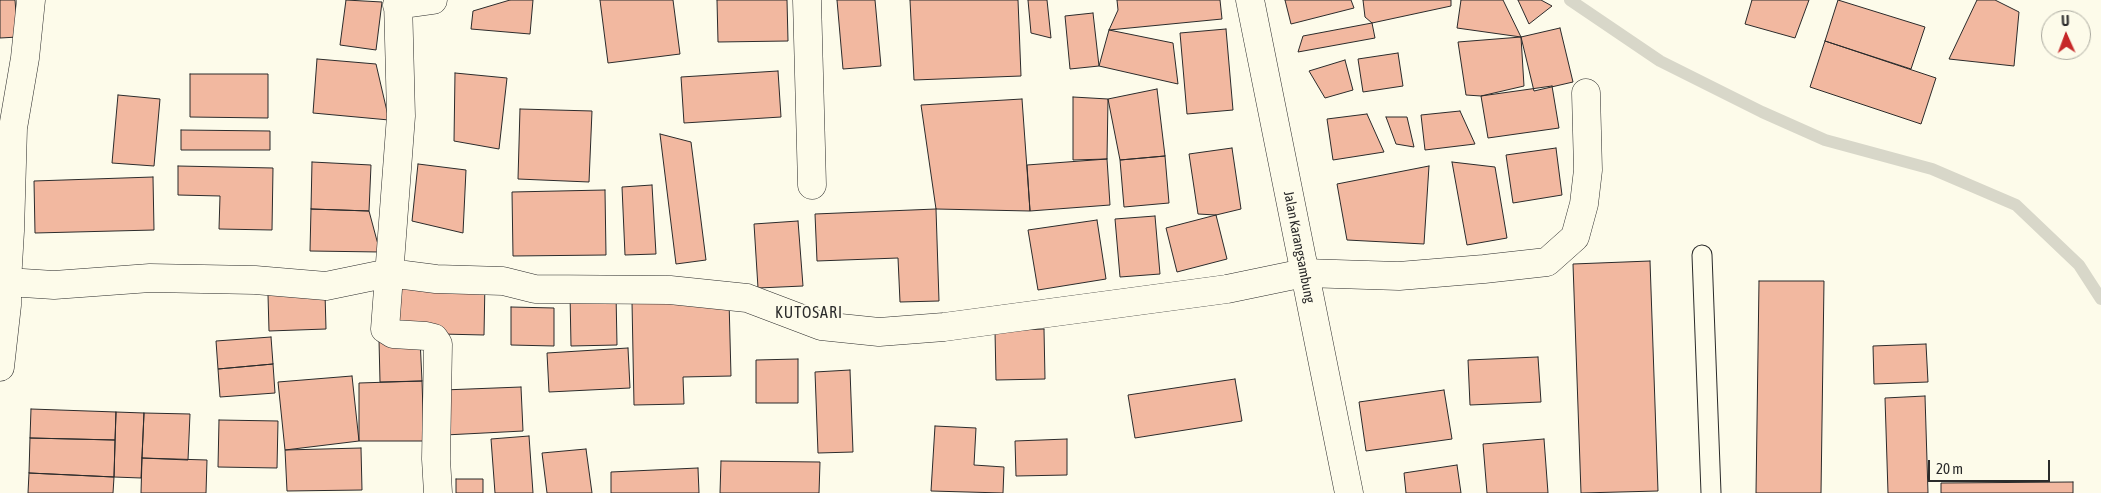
<!DOCTYPE html>
<style>
body{margin:0}
#map{position:relative;width:2101px;height:493px;overflow:hidden;background:#fdfbea;font-family:"Asap Condensed",sans-serif}
canvas{display:block}
.north{position:absolute;left:2041px;top:10px;width:50px;height:50px;box-sizing:border-box;background:#fdfbea;border:1px solid #a9a89e;border-radius:50%;rotate:358deg;font-size:14px;font-weight:700;line-height:20px;text-align:center;color:#2b2b2b}
.north::after{content:'';display:block;margin:auto;width:18px;height:22px;background:#c62828;clip-path:polygon(50% 0,100% 100%,50% 72%,0 100%)}
.scale{position:absolute;left:1928px;top:460px;width:122px;height:22px;box-sizing:border-box;border:2px solid #2b2b2b;border-top:0;padding-left:6px;font-size:15px;line-height:18px;white-space:nowrap;color:#2b2b2b;-webkit-text-stroke:4px #fdfbea;paint-order:stroke}
</style>
<div id="map">
<canvas width="2101" height="493"></canvas>
<div class="north">U</div>
<div class="scale">20 m</div>
</div>
<script>
const ctx = document.querySelector('canvas').getContext('2d');
ctx.lineJoin = 'round';
function poly(rows) {
  const path = new Path2D();
  for (const r of rows) {
    path.moveTo(r[0], r[1]);
    for (let i = 2; i < r.length; i += 2) path.lineTo(r[i], r[i + 1]);
  }
  return path;
}
function trace(path, color, width, dash) {
  ctx.strokeStyle = color;
  ctx.lineWidth = width;
  ctx.lineCap = dash ? 'butt' : 'round';
  ctx.setLineDash(dash || []);
  ctx.stroke(path);
}
function paint(path, color) {
  ctx.fillStyle = color;
  ctx.fill(path, 'evenodd');
}
function drawText(font, color, halo, rows, align = 'center') {
  ctx.font = font + ' "Asap Condensed",sans-serif';
  ctx.lineWidth = 4;
  ctx.setLineDash([]);
  ctx.textBaseline = 'middle';
  ctx.strokeStyle = halo;
  ctx.fillStyle = color;
  for (const [text, x, y, turn = 0] of rows) {
    ctx.save();
    ctx.translate(x, y);
    ctx.rotate((+turn || 0) * Math.PI / 180);
    ctx.textAlign = isNaN(turn) ? turn : align;
    if (halo) ctx.strokeText(text, 0, 0);
    ctx.fillText(text, 0, 0);
    ctx.restore();
  }
}
trace(poly([
 [1570,0,1660,61,1762,112,1825,140,1932,169,2016,205,2079,265,2101,299]
]), '#d8d7c9', 12);
const building = poly([
 [0,0,15,0,18,37,0,38,0,0],
 [346,0,382,2,376,50,340,45,346,0],
 [510,0,533,0,530,34,471,29,473,11,510,0],
 [600,0,673,0,680,54,608,63,600,0],
 [717,0,787,0,788,41,718,42,717,0],
 [837,0,875,0,881,66,843,69,837,0],
 [910,0,1018,0,1021,76,914,80,910,0],
 [1028,0,1047,0,1051,38,1031,33,1028,0],
 [1117,0,1220,0,1222,19,1109,30,1118,10,1117,0],
 [1285,0,1351,0,1354,8,1291,24,1285,0],
 [1363,0,1451,0,1451,6,1372,23,1365,17,1363,0],
 [1461,0,1503,0,1521,37,1457,28,1461,0],
 [1518,0,1541,0,1552,6,1529,24,1518,0],
 [1752,0,1809,0,1795,38,1745,24,1752,0],
 [1838,0,1925,27,1911,69,1825,41,1838,0],
 [1977,0,1995,0,2019,12,2014,66,1949,59,1977,0],
 [1093,13,1099,66,1070,69,1065,16,1093,13],
 [1372,23,1375,38,1298,52,1303,36,1372,23],
 [1560,28,1573,82,1534,91,1521,37,1560,28],
 [1226,29,1233,110,1187,114,1180,33,1226,29],
 [1109,30,1173,43,1178,84,1099,66,1109,30],
 [1521,37,1524,86,1481,96,1466,95,1458,42,1521,37],
 [1825,41,1936,78,1921,124,1810,87,1825,41],
 [1398,53,1403,86,1363,92,1358,59,1398,53],
 [317,59,376,64,389,120,313,113,317,59],
 [1345,60,1353,90,1325,98,1309,71,1345,60],
 [778,71,781,117,684,123,681,77,778,71],
 [455,73,507,78,499,149,454,141,455,73],
 [190,74,268,74,268,118,190,117,190,74],
 [1552,86,1559,128,1488,138,1481,96,1552,86],
 [1157,89,1165,156,1120,160,1108,99,1157,89],
 [118,95,160,99,154,166,112,163,118,95],
 [1073,97,1108,99,1107,159,1073,160,1073,97],
 [1022,99,1030,211,936,209,921,105,1022,99],
 [520,109,592,111,589,182,518,179,520,109],
 [1460,111,1475,144,1425,150,1421,115,1460,111],
 [1367,114,1384,152,1333,160,1327,119,1367,114],
 [1386,117,1407,117,1414,147,1396,144,1386,117],
 [181,130,270,131,270,150,181,150,181,130],
 [660,134,691,142,706,260,676,264,660,134],
 [1232,148,1241,209,1216,215,1198,214,1189,154,1232,148],
 [1556,148,1562,195,1513,203,1506,155,1556,148],
 [1165,156,1169,203,1124,207,1120,160,1165,156],
 [1107,159,1110,205,1030,211,1027,165,1107,159],
 [312,162,371,165,369,211,311,209,312,162],
 [1452,162,1495,167,1507,238,1467,245,1452,162],
 [418,164,466,170,463,233,412,221,418,164],
 [178,166,273,168,272,230,219,229,220,196,178,195,178,166],
 [1429,166,1424,244,1347,240,1337,184,1429,166],
 [153,177,154,230,35,233,34,181,153,177],
 [652,185,656,254,625,255,622,187,652,185],
 [605,190,606,255,513,256,512,192,605,190],
 [311,209,369,211,380,252,310,251,311,209],
 [936,209,939,301,900,302,898,258,817,261,815,214,936,209],
 [1216,215,1227,259,1177,272,1166,228,1216,215],
 [1155,216,1160,274,1120,277,1115,219,1155,216],
 [1097,220,1106,279,1038,290,1028,230,1097,220],
 [798,221,803,286,758,288,754,224,798,221],
 [1650,261,1658,491,1581,493,1573,264,1650,261],
 [399,280,485,281,484,335,398,333,399,280],
 [1759,281,1824,281,1821,493,1756,493,1759,281],
 [325,293,326,329,269,331,268,295,325,293],
 [616,293,617,345,571,346,570,294,616,293],
 [729,300,731,376,683,377,684,404,634,405,632,302,729,300],
 [511,307,554,308,554,346,511,345,511,307],
 [1044,329,1045,379,996,380,995,331,1044,329],
 [271,337,273,364,218,369,216,341,271,337],
 [420,339,422,381,380,382,379,340,420,339],
 [1926,344,1928,382,1874,384,1873,346,1926,344],
 [628,348,630,388,549,392,547,353,628,348],
 [1538,357,1541,402,1470,405,1468,360,1538,357],
 [798,359,798,403,756,403,756,360,798,359],
 [273,364,275,393,220,397,218,369,273,364],
 [850,370,853,452,818,453,815,372,850,370],
 [352,376,359,441,285,450,278,382,352,376],
 [1235,379,1242,421,1135,438,1128,395,1235,379],
 [422,381,424,441,359,441,359,383,422,381],
 [521,387,523,431,445,435,443,390,521,387],
 [1444,390,1452,439,1366,451,1359,402,1444,390],
 [1925,396,1928,493,1888,493,1885,398,1925,396],
 [31,409,116,412,115,440,30,438,31,409],
 [116,412,144,413,141,478,114,477,116,412],
 [144,413,190,414,188,460,142,458,144,413],
 [219,420,278,421,277,468,218,467,219,420],
 [935,426,976,428,974,465,1004,467,1003,493,931,491,935,426],
 [529,436,533,493,495,493,491,439,529,436],
 [30,438,115,440,114,477,29,473,30,438],
 [1067,439,1067,475,1016,476,1015,441,1067,439],
 [1544,439,1548,493,1487,493,1483,444,1544,439],
 [361,448,362,490,287,491,285,450,361,448],
 [586,449,592,493,547,493,542,453,586,449],
 [142,458,207,460,206,493,141,493,142,458],
 [721,461,820,462,819,493,720,493,721,461],
 [1457,465,1461,493,1406,493,1404,473,1457,465],
 [698,468,699,493,611,493,611,472,698,468],
 [29,473,114,477,113,493,28,493,29,473],
 [456,479,483,479,483,493,456,493,456,479],
 [2073,482,2073,493,1941,493,1941,483,2073,482]
]);
paint(building, '#f2b8a0');
trace(building, '#2b2b2b', 1);
const service = poly([
 [1702,255,1711,493]
]);
const minor = poly([
 [398,0,401,116,385,329,393,334,426,336,434,338,438,344,436,459,438,493],
 [807,0,812,185],
 [397,5,433,0],
 [7,282,54,285,150,278,255,280,326,286,389,273,436,279,503,281,535,289,670,290,747,298,821,326,879,332,944,327,1227,289,1304,273,1399,276,1484,269,1547,262,1575,237,1584,204,1588,170,1586,93],
 [0,367,7,305,7,282,10,231,13,128,25,58,31,0]
]);
const secondary = poly([
 [1250,0,1349,493]
]);
trace(service, '#2b2b2b', 21);
trace(minor, '#2b2b2b', 29);
trace(secondary, '#2b2b2b', 29);
trace(service, '#fdfbea', 19);
trace(minor, '#fdfbea', 28);
trace(secondary, '#fdfbea', 28);
drawText('14px', '#2b2b2b', '#fdfbea', [
 ["Jalan Karangsambung",1299,247,79]
]);
ctx.letterSpacing = '1px';
drawText('16px', '#2b2b2b', '#fdfbea', [
 ["KUTOSARI",809,313]
]);
ctx.letterSpacing = '0px';
</script>
